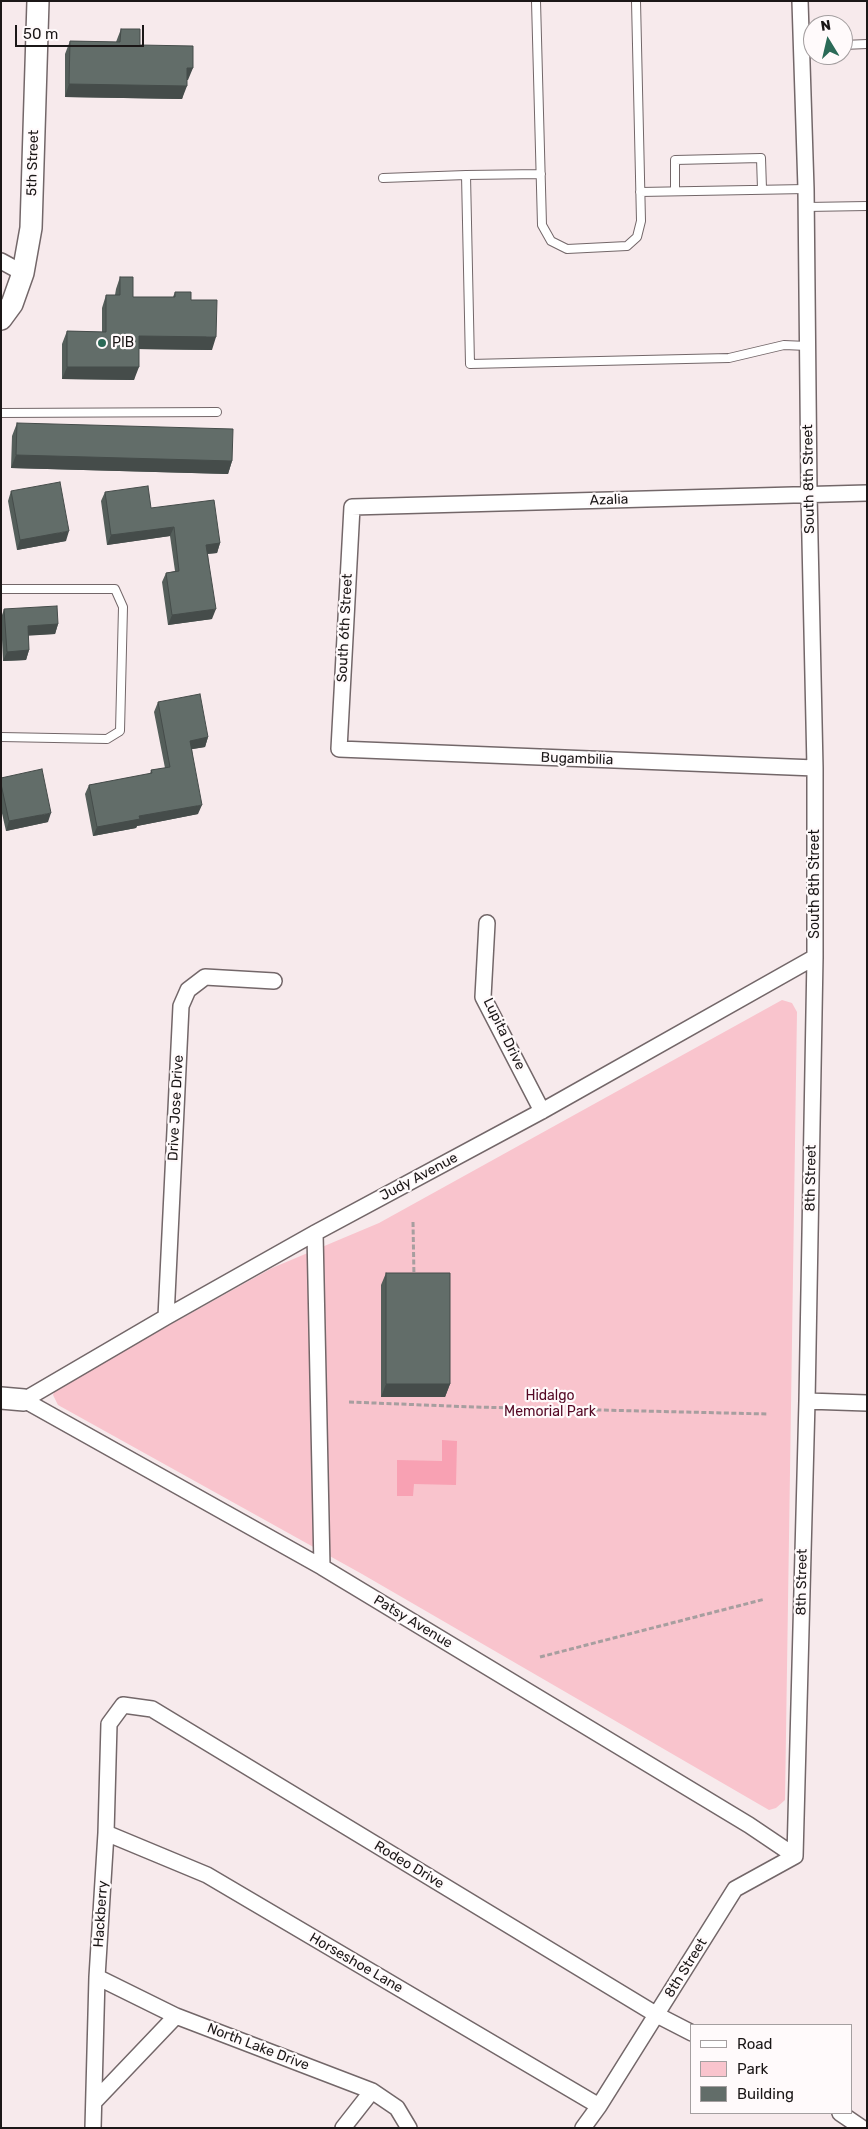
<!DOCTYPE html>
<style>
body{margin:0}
#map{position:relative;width:868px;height:2129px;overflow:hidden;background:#f7eaec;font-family:Rubik,sans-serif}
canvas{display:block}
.frame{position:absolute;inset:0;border:2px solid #1b1717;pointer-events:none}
.legend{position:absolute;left:690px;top:2024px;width:162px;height:90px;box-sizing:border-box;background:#fffafb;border:1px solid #a49fa0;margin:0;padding:6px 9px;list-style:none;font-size:15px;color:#1b1717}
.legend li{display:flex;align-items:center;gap:10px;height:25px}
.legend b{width:25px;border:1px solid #a49fa0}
.north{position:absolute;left:803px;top:15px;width:50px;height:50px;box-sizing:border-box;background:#fffafb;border:1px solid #a49fa0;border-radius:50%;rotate:351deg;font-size:14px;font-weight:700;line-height:20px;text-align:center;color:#1b1717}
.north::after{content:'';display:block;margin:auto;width:18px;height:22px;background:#2b6a57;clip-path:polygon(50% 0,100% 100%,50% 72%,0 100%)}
.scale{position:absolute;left:15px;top:25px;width:129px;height:22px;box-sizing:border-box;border:2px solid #1b1717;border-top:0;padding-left:6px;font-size:15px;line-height:18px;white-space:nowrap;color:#1b1717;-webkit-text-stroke:4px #fffafb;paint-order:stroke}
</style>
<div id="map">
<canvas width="868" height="2129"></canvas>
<div class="frame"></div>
<ul class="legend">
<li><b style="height:6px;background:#fff"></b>Road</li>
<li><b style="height:14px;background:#f9c4cd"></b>Park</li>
<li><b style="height:14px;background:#626d69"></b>Building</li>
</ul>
<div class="north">N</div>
<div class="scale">50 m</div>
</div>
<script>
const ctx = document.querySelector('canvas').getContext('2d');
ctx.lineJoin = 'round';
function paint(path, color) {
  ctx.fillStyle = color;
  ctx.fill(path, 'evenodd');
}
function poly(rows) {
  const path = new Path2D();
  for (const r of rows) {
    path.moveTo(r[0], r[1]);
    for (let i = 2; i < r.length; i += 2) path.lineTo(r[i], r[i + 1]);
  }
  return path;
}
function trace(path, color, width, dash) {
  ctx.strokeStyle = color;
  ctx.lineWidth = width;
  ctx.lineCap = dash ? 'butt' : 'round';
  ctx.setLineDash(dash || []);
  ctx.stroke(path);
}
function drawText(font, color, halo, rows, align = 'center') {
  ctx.font = font + ' Rubik,sans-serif';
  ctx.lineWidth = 4.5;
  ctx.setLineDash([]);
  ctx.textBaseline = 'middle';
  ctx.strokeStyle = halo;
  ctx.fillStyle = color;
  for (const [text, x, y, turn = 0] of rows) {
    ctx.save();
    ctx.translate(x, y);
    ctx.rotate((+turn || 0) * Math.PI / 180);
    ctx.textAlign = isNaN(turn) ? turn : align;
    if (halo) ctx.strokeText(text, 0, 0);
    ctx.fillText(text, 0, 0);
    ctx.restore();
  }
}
paint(poly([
 [782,1000,792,1003,797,1012,785,1800,776,1808,769,1810,362,1574,58,1405,53,1395,55,1389,272,1268,379,1223]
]), '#f9c4cd');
paint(poly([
 [442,1440,457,1441,456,1485,414,1484,413,1496,397,1496,397,1460,442,1461]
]), '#f8a1b3');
const lane = poly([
 [536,1,542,225,551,241,567,249,627,246,637,237,641,221,636,1],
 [843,45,867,44],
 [466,175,541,174],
 [383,178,466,175,470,364,729,358,784,345,807,346],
 [675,191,675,160,761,158,762,189],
 [640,192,806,189],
 [806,207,867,206],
 [1,413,217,412],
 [1,589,115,589,123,607,120,731,107,739,1,737]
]);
const street = poly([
 [1,261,23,273],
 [815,768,339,749,352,507,867,493],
 [487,923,483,997,542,1111],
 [315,1233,322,1567],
 [166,1317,181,1006,188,990,205,977,274,981],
 [24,1400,166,1317,315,1233,542,1111,815,957],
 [24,1400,322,1567,749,1825,795,1856],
 [807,1401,867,1403],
 [106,1833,207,1875,599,2106],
 [97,1977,176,2016,372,2091,397,2108,409,2128],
 [94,2102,176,2016],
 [840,2113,862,2128],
 [93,2128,97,1977,106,1833,109,1724,123,1705,152,1709,657,2015,692,2033],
 [343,2128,372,2091],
 [583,2128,599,2106,735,1889,795,1856,807,1401,815,957,815,768,809,494,806,189,800,1]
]);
const secondary = poly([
 [1,319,12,304,23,273,31,228,38,1],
 [1,1398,24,1400]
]);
trace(lane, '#736769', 10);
trace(street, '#736769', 18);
trace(secondary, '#736769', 24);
trace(poly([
 [413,1222,414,1277],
 [349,1402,474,1407,767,1414],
 [540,1657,765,1599]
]), '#a79e9f', 3, [5, 2.5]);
trace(lane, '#fff', 8);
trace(street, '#fff', 15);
trace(secondary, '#fff', 21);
paint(poly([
 [121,29,140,45,188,80,187,80,182,99,65,97,65,54,70,41,116,42],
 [120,277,133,297,173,297,175,292,191,300,212,350,139,349,134,380,62,379,62,344,67,331,102,332,102,308,106,295,115,295,116,289],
 [17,423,232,461,228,474,11,468,12,436],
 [11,491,66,541,17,550,8,501],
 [105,492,151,508,220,543,217,553,208,554,212,619,168,625,162,582,166,573,175,571,170,536,107,545,101,501],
 [4,609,58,624,55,634,28,635,29,650,26,660,3,661,1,618],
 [158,702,208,737,205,747,192,749,198,814,137,826,136,828,93,836,85,794,89,785,150,774,151,770,165,768,154,712],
 [1,778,48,822,6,831,1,809],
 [386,1273,450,1384,445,1397,381,1397,381,1285]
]), '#545e5a');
paint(poly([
 [187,68,193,68,188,80,183,80],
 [69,84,187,86,182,99,65,97],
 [139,336,216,337,212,350,135,349],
 [67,367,139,367,134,380,62,379],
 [16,455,232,461,228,474,11,468],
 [174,527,170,536,107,545,111,535],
 [69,531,66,541,17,550,20,540],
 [220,543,217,553,203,554,206,545],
 [216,609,212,619,168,625,172,615],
 [58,624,55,634,24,636,28,626],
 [29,650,26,660,3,661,7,652],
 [208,737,205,747,187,750,190,741],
 [202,805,198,814,137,826,136,828,93,836,97,827,139,816],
 [51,813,48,822,6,831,9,821],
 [386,1384,450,1384,445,1397,381,1397]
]), '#454c4a');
const building = poly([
 [121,29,140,29,140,45,193,46,193,68,187,68,187,86,69,84,70,41,120,42,121,29],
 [120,277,133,277,133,297,175,297,175,292,191,292,191,300,217,300,216,337,139,336,139,367,67,367,67,331,106,332,106,295,120,295,120,277],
 [17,423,233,429,232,461,16,455,17,423],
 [60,482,69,531,20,540,11,491,60,482],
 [148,486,151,508,214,500,220,543,206,545,216,609,172,615,166,573,179,571,174,527,111,535,105,492,148,486],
 [57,606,58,624,28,626,29,650,7,652,4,609,57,606],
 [200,694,208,737,190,741,202,805,139,816,140,819,97,827,89,785,152,773,151,770,170,767,158,702,200,694],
 [42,769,51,813,9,821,1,784,1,778,42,769],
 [386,1273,450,1273,450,1384,386,1384,386,1273]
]);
paint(building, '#626d69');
trace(building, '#454c4a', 1);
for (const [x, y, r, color] of [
 [102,343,5,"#2b6a57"]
]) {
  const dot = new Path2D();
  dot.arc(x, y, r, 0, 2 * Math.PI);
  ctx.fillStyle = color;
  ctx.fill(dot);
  trace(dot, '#fffafb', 2);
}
drawText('14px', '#1b1717', '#fffafb', [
 ["5th Street",33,163,-88],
 ["South 8th Street",809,479,-91],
 ["Azalia",609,500,-2],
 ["South 6th Street",345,628,-87],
 ["Bugambilia",577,759,2],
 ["South 8th Street",815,884,-90],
 ["Lupita Drive",504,1034,64],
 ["Drive Jose Drive",176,1108,-87],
 ["Judy Avenue",419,1177,-28],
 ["8th Street",811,1178,-89],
 ["8th Street",802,1582,-89],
 ["Patsy Avenue",413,1622,31],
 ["Rodeo Drive",409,1865,31],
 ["Hackberry",101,1914,-86],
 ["Horseshoe Lane",356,1963,30],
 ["8th Street",686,1968,-58],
 ["North Lake Drive",258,2047,21]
]);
drawText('14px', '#1b1717', '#fffafb', [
 ["PIB",112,343]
], 'left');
drawText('14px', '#540824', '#fffafb', [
 ["Hidalgo",550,1396],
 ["Memorial Park",550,1412]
]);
</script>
